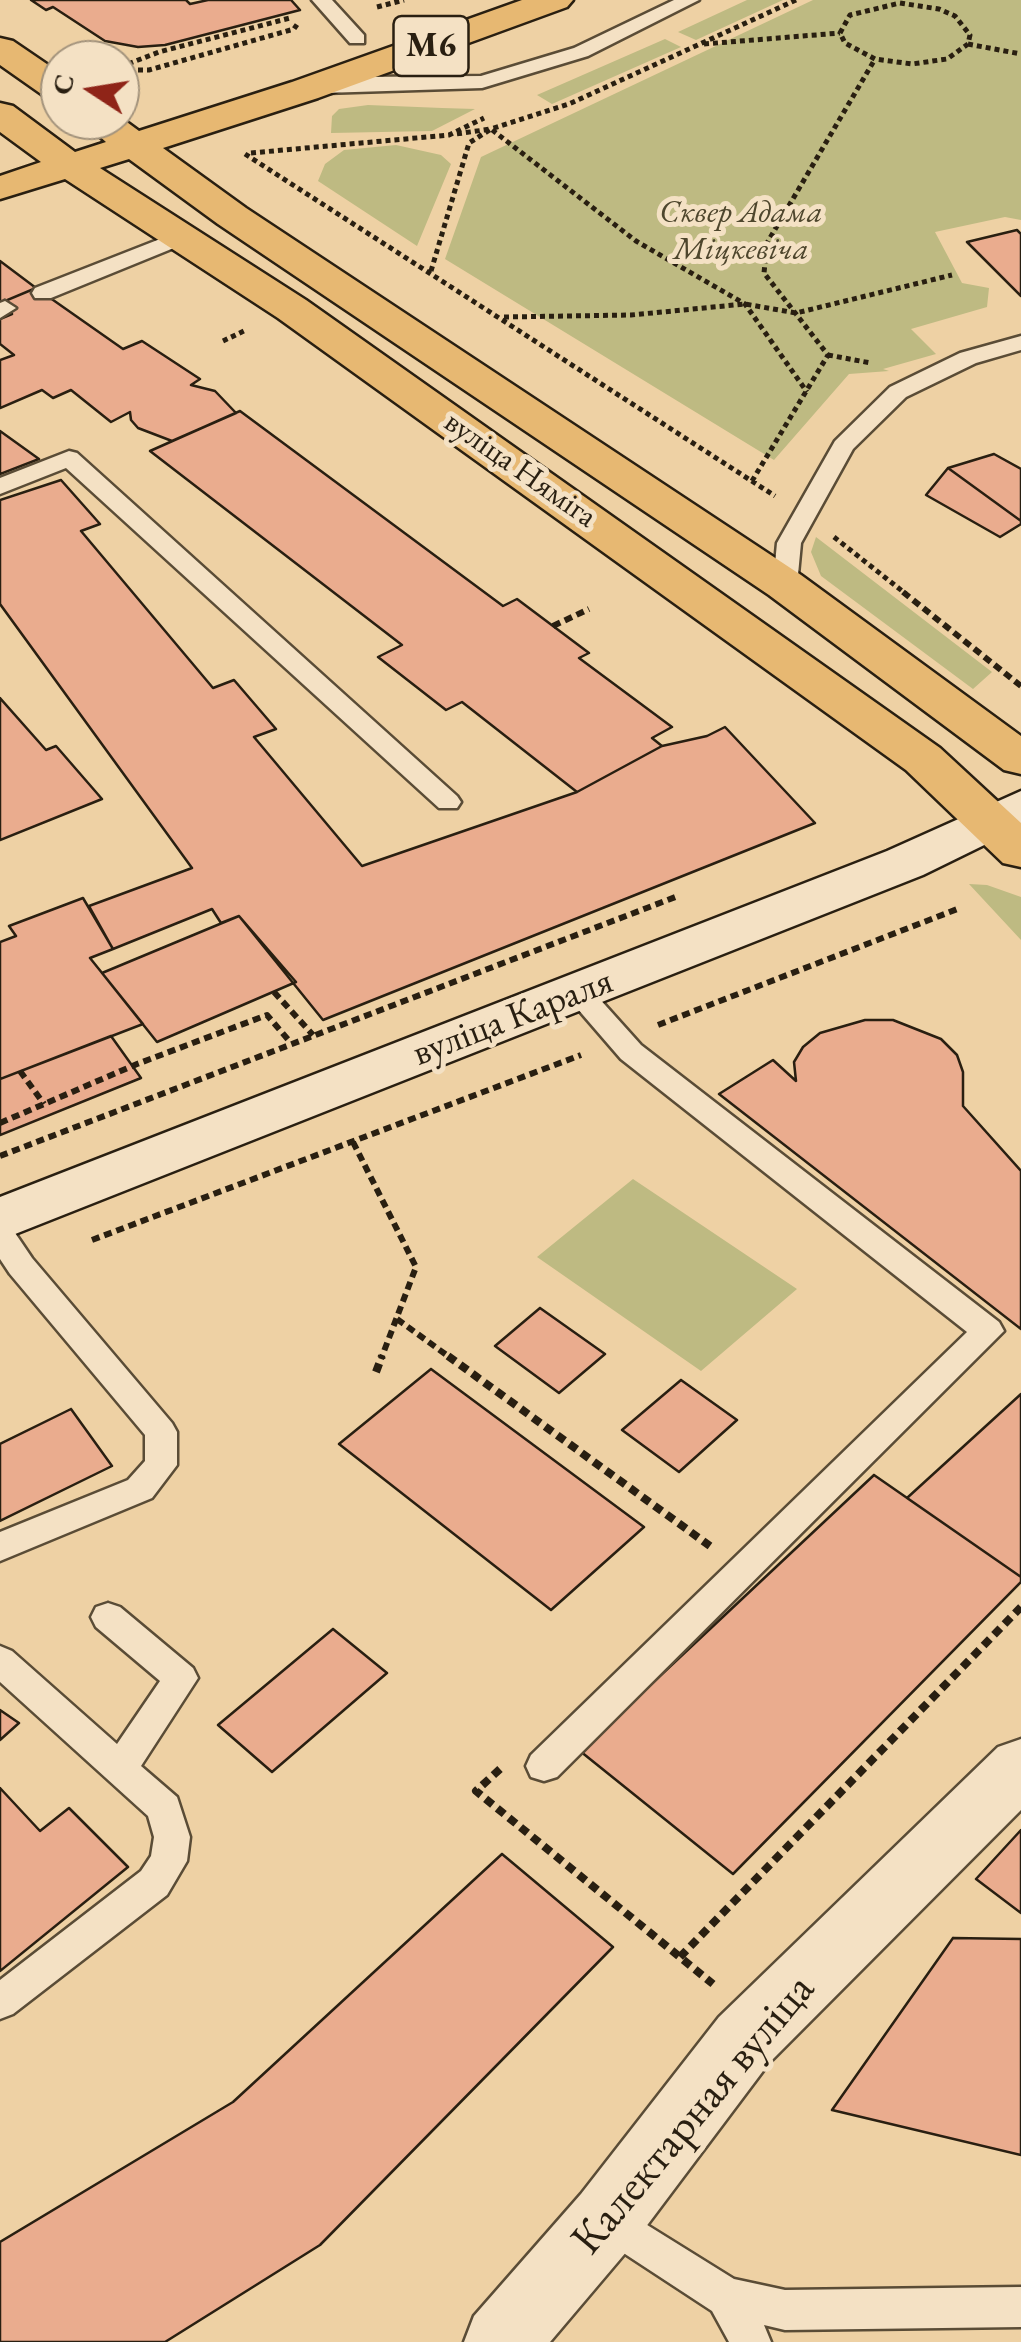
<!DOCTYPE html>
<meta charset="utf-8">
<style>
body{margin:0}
#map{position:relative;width:1021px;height:2342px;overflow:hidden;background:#eed1a4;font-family:"EB Garamond",serif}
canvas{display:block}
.north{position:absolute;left:40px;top:40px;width:100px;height:100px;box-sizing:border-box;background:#f4e1c4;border:2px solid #a3937c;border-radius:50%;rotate:282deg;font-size:28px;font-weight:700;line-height:40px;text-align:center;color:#291f11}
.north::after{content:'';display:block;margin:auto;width:35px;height:45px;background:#8f2418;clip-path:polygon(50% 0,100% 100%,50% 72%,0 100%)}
</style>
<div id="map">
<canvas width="1021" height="2342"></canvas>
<div class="north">С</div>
</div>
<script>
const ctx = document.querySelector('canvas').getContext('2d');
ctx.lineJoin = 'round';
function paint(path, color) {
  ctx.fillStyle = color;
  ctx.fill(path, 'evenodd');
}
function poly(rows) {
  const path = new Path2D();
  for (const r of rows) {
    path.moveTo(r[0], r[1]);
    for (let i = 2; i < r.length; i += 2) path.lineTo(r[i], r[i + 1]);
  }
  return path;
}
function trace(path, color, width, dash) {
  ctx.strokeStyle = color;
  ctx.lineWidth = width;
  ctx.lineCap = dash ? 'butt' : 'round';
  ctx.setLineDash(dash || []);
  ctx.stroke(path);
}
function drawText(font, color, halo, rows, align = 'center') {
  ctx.font = font + ' "EB Garamond",serif';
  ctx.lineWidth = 10;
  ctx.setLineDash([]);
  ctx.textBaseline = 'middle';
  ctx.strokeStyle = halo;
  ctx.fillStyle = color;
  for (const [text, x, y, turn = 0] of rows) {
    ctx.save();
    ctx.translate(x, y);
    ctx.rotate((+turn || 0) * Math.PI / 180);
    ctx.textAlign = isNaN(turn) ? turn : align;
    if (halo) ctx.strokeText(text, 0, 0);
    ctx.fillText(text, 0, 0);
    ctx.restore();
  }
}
paint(poly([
 [747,0,783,0,696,40,678,32],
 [813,0,1021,0,1021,220,1005,217,935,232,962,283,989,288,987,307,911,329,936,354,883,369,889,371,849,374,774,460,445,259,481,157],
 [665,39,681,47,552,104,537,95],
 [368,105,442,108,475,109,432,131,331,133,332,116,339,109],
 [396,145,441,155,451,164,417,246,318,181,325,164,344,150],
 [816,537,992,672,973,689,821,576,811,552],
 [969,884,987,885,1021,897,1021,940],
 [633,1179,797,1289,701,1371,537,1257]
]), '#beba82');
const building = poly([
 [31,0,186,0,190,4,208,0,291,0,300,10,165,45,138,47,105,41,53,7,46,10,31,0],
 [1017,230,1021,234,1021,296,967,242,1017,230],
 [0,261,36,288,0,303,0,261],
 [36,288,123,349,142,341,200,379,191,385,215,391,236,413,172,441,138,428,131,420,130,412,111,422,71,390,53,398,42,390,0,408,0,360,14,355,0,344,0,319,12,314,0,303,36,288],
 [240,411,503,606,517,599,589,653,579,658,672,727,652,738,662,746,577,792,462,702,446,710,378,657,402,645,150,451,240,411],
 [0,431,39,459,0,474,0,431],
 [994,454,1021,469,1021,521,948,468,994,454],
 [948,468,1021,521,1021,524,1000,537,926,495,948,468],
 [61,480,100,524,81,531,213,688,234,680,276,729,254,737,362,866,577,792,662,746,707,736,725,727,815,823,323,1020,239,916,221,923,212,909,113,949,89,906,192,868,0,604,0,500,61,480],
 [0,698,46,750,56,746,102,799,0,840,0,698],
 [83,898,113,949,90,958,143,1024,0,1079,0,942,16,936,9,926,83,898],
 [239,916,296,982,157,1042,102,973,239,916],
 [865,1020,893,1020,941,1039,957,1055,963,1072,963,1106,1021,1171,1021,1329,719,1094,773,1060,796,1081,794,1062,803,1047,820,1033,865,1020],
 [111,1036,141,1078,0,1135,0,1079,111,1036],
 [540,1308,605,1354,559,1393,495,1346,540,1308],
 [431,1369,644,1527,551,1610,339,1444,431,1369],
 [681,1380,737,1420,679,1472,622,1430,681,1380],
 [1021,1394,1021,1577,907,1498,1021,1394],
 [71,1409,112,1466,0,1521,0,1444,71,1409],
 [874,1475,1021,1577,1021,1582,733,1874,580,1751,874,1475],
 [333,1629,387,1673,272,1772,218,1725,333,1629],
 [0,1710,19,1723,0,1740,0,1710],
 [0,1788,40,1831,69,1808,128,1867,0,1971,0,1788],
 [1021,1830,1021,1913,976,1879,1021,1830],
 [502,1854,613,1947,320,2245,165,2342,0,2342,0,2242,233,2102,502,1854],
 [953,1938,1021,1939,1021,2155,832,2110,953,1938]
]);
paint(building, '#eaac8e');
trace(building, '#291f11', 2.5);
const lane = poly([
 [312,0,332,0,364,35,364,43,350,43,312,0],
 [674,0,699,0,588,56,482,88,323,93,313,87,323,81,359,77,481,76,574,48,674,0],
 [183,230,191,231,194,236,191,241,51,298,35,298,32,293,35,288,183,230],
 [5,301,16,308,0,318,0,303,5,301],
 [1021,336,1021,350,976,363,906,397,853,449,801,543,797,585,794,590,776,590,773,585,777,543,835,441,890,387,960,353,1021,336],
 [69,451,77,453,457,796,461,802,457,808,439,808,66,468,0,494,0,478,69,451],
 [578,983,588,986,641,1045,999,1322,1004,1331,557,1777,544,1781,531,1777,526,1766,531,1755,967,1332,621,1059,564,993,568,986,578,983],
 [0,1224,11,1227,32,1258,172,1423,177,1432,177,1465,152,1498,0,1561,0,1532,128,1480,145,1461,145,1435,10,1274,0,1259,0,1224],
 [108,1603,120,1607,193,1668,198,1678,141,1766,177,1797,190,1837,187,1861,167,1895,13,2014,0,2019,0,1980,141,1871,151,1856,154,1837,148,1816,0,1682,0,1646,12,1651,117,1744,160,1681,96,1627,91,1617,96,1607,108,1603],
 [607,2200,734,2279,785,2290,1021,2287,1021,2327,785,2330,764,2325,771,2342,729,2342,712,2311,593,2233,587,2219,593,2205,607,2200]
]);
const street = poly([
 [1021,1739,1021,1810,769,2063,633,2244,550,2342,464,2342,474,2316,581,2194,719,2017,998,1747,1021,1739]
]);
const secondary = poly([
 [1021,791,1021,827,923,875,0,1240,0,1197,887,851,1021,791]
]);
const primary = poly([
 [522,0,573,0,567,7,318,98,163,148,246,208,801,575,1021,736,1021,774,1004,770,769,595,218,224,129,159,100,168,306,300,940,748,1021,823,1021,867,1003,863,906,770,278,318,65,179,0,199,0,176,41,162,0,132,0,103,13,106,75,152,106,142,81,120,120,117,139,131,292,82,522,0],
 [0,38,13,41,60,73,60,101,47,98,0,65,0,38]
]);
trace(lane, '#5a4c36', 5);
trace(street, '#5a4c36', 5);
trace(secondary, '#291f11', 5);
trace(primary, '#291f11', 5);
trace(poly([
 [796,0,569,104,491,129,636,241,745,304,807,392],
 [900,3,939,9,955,16,970,35,968,44,947,59,912,64,875,59,845,43,840,33,850,15,900,3],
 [377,7,404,0],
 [704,44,840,33],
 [968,44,1021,54],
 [120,67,159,52,290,18],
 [120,70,149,70,294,29,298,23],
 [251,153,449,135,484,118],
 [245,154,775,496],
 [431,271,469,143,491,129,456,134],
 [504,317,631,315,745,304,796,313,952,275],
 [223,341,244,331],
 [828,355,871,363],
 [752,481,828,355,764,273,767,243,875,59],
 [834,537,906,594]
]), '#291f11', 5, [5, 4]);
trace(poly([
 [903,592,1021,686],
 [553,626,589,609],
 [274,992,313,1035],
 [658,1025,960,908],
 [20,1071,44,1104],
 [0,1123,137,1064,267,1015,291,1043],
 [353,1142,416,1267,381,1359],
 [0,1156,678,896],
 [92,1240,581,1055],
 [397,1319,452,1359]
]), '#291f11', 6, [8, 5]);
trace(poly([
 [448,1356,710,1546],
 [376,1372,382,1356],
 [500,1769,476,1791,713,1984],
 [680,1957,1021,1607]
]), '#291f11', 8, [9, 6]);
paint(lane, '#f4e1c4');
paint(street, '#f4e1c4');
paint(secondary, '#f4e1c4');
paint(primary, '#e7b872');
drawText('italic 32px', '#4e462d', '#f4e1c4', [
 ["Сквер Адама",741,213],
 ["Міцкевіча",741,250]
]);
drawText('32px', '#291f11', '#f4e1c4', [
 ["вуліца Няміга",520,470,35]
]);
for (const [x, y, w] of [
 [431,46,75]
]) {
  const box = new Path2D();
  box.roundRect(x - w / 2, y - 30, w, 60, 8);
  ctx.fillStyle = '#f4e1c4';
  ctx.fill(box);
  trace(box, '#291f11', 2.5);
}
drawText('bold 35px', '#291f11', null, [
 ["М6",431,46]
]);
drawText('38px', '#291f11', '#f4e1c4', [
 ["вуліца Караля",513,1018,-21]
]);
drawText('45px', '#291f11', '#f4e1c4', [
 ["Калектарная вуліца",694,2115,-50]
]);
</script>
